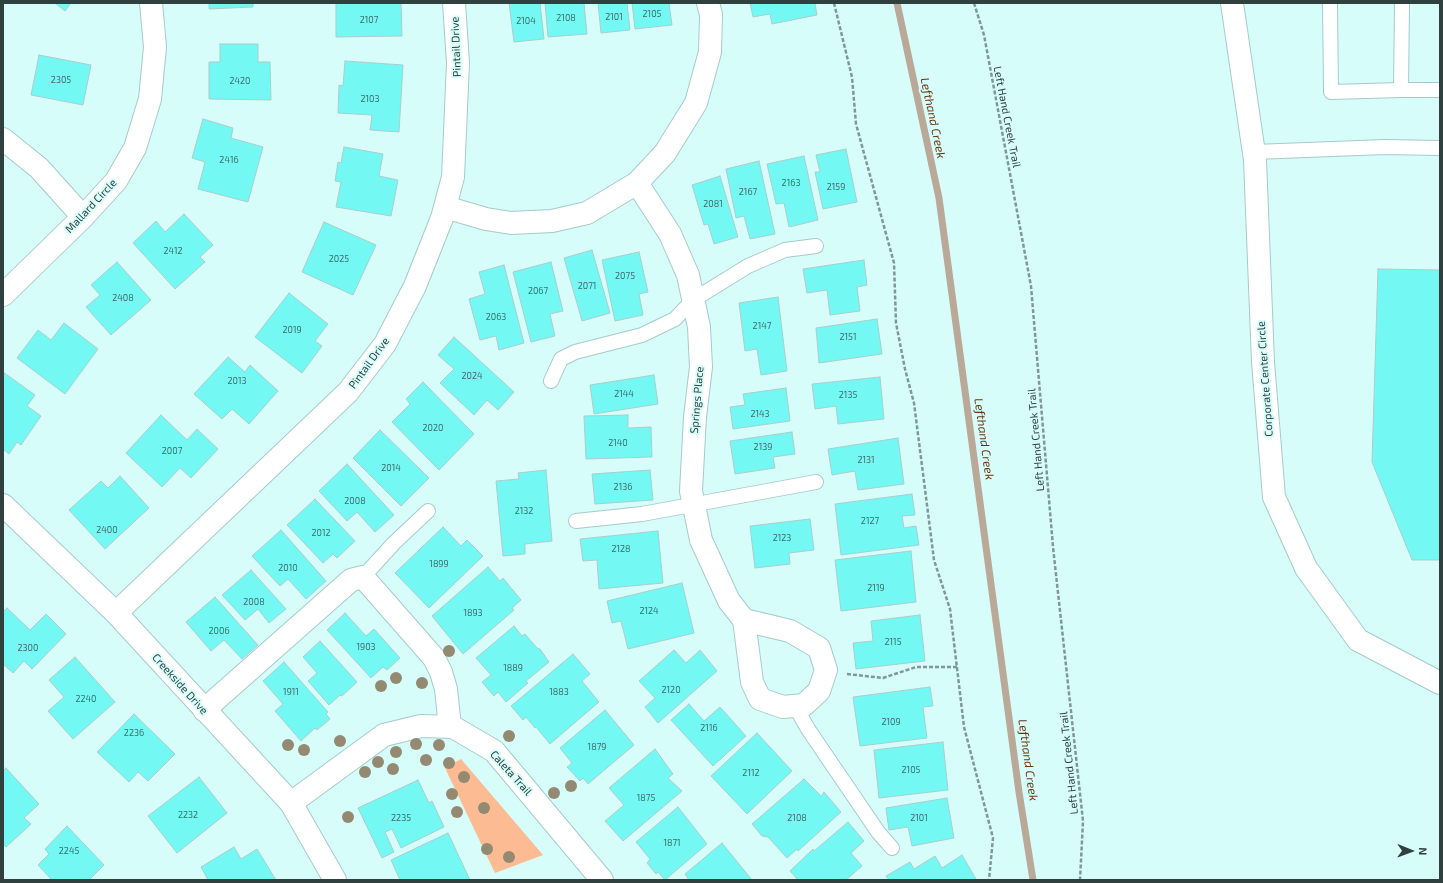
<!DOCTYPE html>
<style>
body{margin:0}
#map{position:relative;width:1443px;height:883px;overflow:hidden;background:#d7fdfb;font-family:"Exo 2",sans-serif}
canvas{display:block}
.frame{position:absolute;inset:0;border:4px solid #30403f;pointer-events:none}
.north{position:absolute;left:1391px;top:831px;width:40px;height:40px;-webkit-text-stroke:3px #d7fdfb;paint-order:stroke;rotate:91deg;font-size:11px;font-weight:700;line-height:16px;text-align:center;color:#30403f}
.north::after{content:'';display:block;margin:auto;width:14px;height:18px;background:#30403f;clip-path:polygon(50% 0,100% 100%,50% 72%,0 100%)}
</style>
<div id="map">
<canvas width="1443" height="883"></canvas>
<div class="frame"></div>
<div class="north">N</div>
</div>
<script>
const ctx = document.querySelector('canvas').getContext('2d');
ctx.lineJoin = 'round';
function paint(path, color) {
  ctx.fillStyle = color;
  ctx.fill(path, 'evenodd');
}
function poly(rows) {
  const path = new Path2D();
  for (const r of rows) {
    path.moveTo(r[0], r[1]);
    for (let i = 2; i < r.length; i += 2) path.lineTo(r[i], r[i + 1]);
  }
  return path;
}
function trace(path, color, width, dash) {
  ctx.strokeStyle = color;
  ctx.lineWidth = width;
  ctx.lineCap = dash ? 'butt' : 'round';
  ctx.setLineDash(dash || []);
  ctx.stroke(path);
}
function drawText(font, color, halo, rows, align = 'center') {
  ctx.font = font + ' "Exo 2",sans-serif';
  ctx.lineWidth = 4;
  ctx.setLineDash([]);
  ctx.textBaseline = 'middle';
  ctx.strokeStyle = halo;
  ctx.fillStyle = color;
  for (const [text, x, y, turn = 0] of rows) {
    ctx.save();
    ctx.translate(x, y);
    ctx.rotate((+turn || 0) * Math.PI / 180);
    ctx.textAlign = isNaN(turn) ? turn : align;
    if (halo) ctx.strokeText(text, 0, 0);
    ctx.fillText(text, 0, 0);
    ctx.restore();
  }
}
paint(poly([
 [461,759,543,855,495,873,445,768]
]), '#fcbb92');
trace(poly([
 [897,3,939,198,1019,792,1033,880]
]), '#baa899', 7);
const building = poly([
 [55,3,71,3,65,11,55,3],
 [209,3,253,3,253,7,209,9,209,3],
 [336,3,401,3,402,36,336,37,336,3],
 [509,3,540,3,544,39,514,42,509,3],
 [545,3,584,3,587,34,548,37,545,3],
 [598,3,627,3,630,30,601,33,598,3],
 [632,3,669,3,672,25,635,29,632,3],
 [750,3,815,3,817,15,772,24,770,14,753,17,750,3],
 [220,44,258,44,258,62,270,62,271,100,209,99,209,62,220,62,220,44],
 [39,55,91,65,83,105,31,95,39,55],
 [345,61,403,65,399,132,370,130,372,115,338,113,339,85,343,86,345,61],
 [203,119,233,128,231,138,263,147,248,202,198,189,205,162,192,158,203,119],
 [344,147,383,154,379,176,398,180,391,216,336,207,341,182,335,181,338,162,341,163,344,147],
 [846,149,857,202,823,209,815,172,820,172,816,155,846,149],
 [804,156,818,220,789,227,784,203,776,204,767,164,804,156],
 [759,161,775,234,750,239,744,216,736,218,726,169,759,161],
 [720,176,738,237,714,244,708,224,704,225,692,185,720,176],
 [184,214,213,245,200,257,205,262,175,289,133,243,156,221,165,232,184,214],
 [324,222,376,245,353,295,302,272,324,222],
 [592,250,610,313,582,321,564,258,592,250],
 [639,252,648,292,639,294,643,315,615,321,602,260,639,252],
 [864,260,867,285,857,287,860,311,830,315,827,290,807,293,803,269,864,260],
 [117,262,151,300,111,335,86,307,100,295,91,285,117,262],
 [551,262,563,311,550,314,555,336,531,342,513,272,551,262],
 [504,265,524,343,499,350,496,336,480,340,469,299,485,294,479,272,504,265],
 [1378,269,1440,270,1440,560,1412,560,1372,462,1378,269],
 [289,293,328,324,315,341,322,346,302,373,255,337,289,293],
 [778,297,787,371,761,375,757,349,745,351,739,303,778,297],
 [877,319,882,354,819,363,816,328,877,319],
 [64,323,98,349,65,394,17,358,38,330,51,340,64,323],
 [454,337,514,392,498,410,487,400,474,415,440,383,454,369,438,355,454,337],
 [228,357,245,372,250,365,278,391,249,424,232,409,222,419,194,394,228,357],
 [3,372,35,395,27,406,41,416,21,445,17,442,9,454,3,449,3,372],
 [654,375,658,404,594,414,590,385,654,375],
 [880,377,884,419,838,424,836,406,815,409,812,384,880,377],
 [423,382,474,434,439,470,392,422,410,404,406,399,423,382],
 [786,388,790,421,733,429,730,407,745,405,743,394,786,388],
 [161,415,187,440,197,429,218,449,191,478,180,468,162,487,126,453,161,415],
 [628,415,628,428,651,427,652,457,586,459,584,416,628,415],
 [380,430,429,478,401,506,353,458,380,430],
 [792,432,795,454,773,457,775,468,735,474,730,441,792,432],
 [898,438,904,484,858,490,855,471,832,475,828,449,898,438],
 [347,464,394,515,375,532,357,512,347,521,319,491,347,464],
 [546,470,552,541,525,544,525,554,503,556,496,481,519,479,518,473,546,470],
 [650,470,653,500,595,504,592,474,650,470],
 [120,476,149,508,105,549,69,510,101,481,108,488,120,476],
 [912,494,915,515,902,516,904,528,916,526,919,545,841,555,835,504,912,494],
 [315,499,355,541,337,558,333,554,323,563,287,525,315,499],
 [810,519,814,550,789,553,790,564,755,568,750,526,810,519],
 [443,527,461,546,467,540,483,556,429,608,395,573,443,527],
 [281,530,326,581,306,599,288,579,280,586,252,556,281,530],
 [658,531,663,583,599,589,597,560,583,561,580,539,658,531],
 [911,551,916,602,841,611,835,560,911,551],
 [488,567,500,581,503,578,521,600,512,608,514,610,463,654,432,616,488,567],
 [251,570,286,609,269,623,258,609,245,620,222,595,251,570],
 [682,583,694,633,628,649,621,621,612,623,607,601,682,583],
 [215,597,258,645,242,659,224,640,211,651,186,622,215,597],
 [7,608,30,630,46,614,66,634,32,669,24,661,13,673,3,664,3,612,7,608],
 [345,613,366,636,374,629,400,658,387,670,383,667,371,678,327,630,345,613],
 [920,615,925,661,856,669,853,643,873,641,871,621,920,615],
 [514,626,522,636,525,634,537,648,540,649,549,662,526,681,528,683,506,702,498,692,494,696,482,682,491,675,476,658,514,626],
 [320,641,357,682,342,696,340,695,329,705,308,681,317,673,303,657,320,641],
 [674,650,686,663,700,650,717,671,658,723,645,707,655,698,639,681,674,650],
 [573,654,590,674,582,681,599,702,550,744,536,727,535,728,526,717,523,720,511,706,573,654],
 [75,657,115,702,73,739,48,711,64,697,49,680,75,657],
 [284,662,328,712,326,714,330,719,317,730,315,728,301,741,275,711,283,704,263,681,284,662],
 [930,687,933,706,923,707,927,738,860,746,853,697,930,687],
 [689,704,704,721,720,707,746,736,713,766,671,720,689,704],
 [605,710,634,745,588,784,583,778,580,781,567,767,572,763,560,748,605,710],
 [134,714,175,754,148,781,138,772,129,782,97,752,134,714],
 [757,733,792,771,747,814,711,776,757,733],
 [943,742,948,790,879,798,874,750,943,742],
 [655,749,673,774,668,778,682,791,623,841,605,821,624,805,609,788,655,749],
 [6,768,39,804,24,818,31,824,6,847,3,844,3,771,6,768],
 [199,777,227,813,177,853,148,816,199,777],
 [804,779,821,796,824,792,841,812,798,851,797,849,787,858,768,837,762,836,752,824,804,779],
 [418,780,429,803,432,801,444,827,401,848,392,829,385,832,394,852,382,858,358,808,418,780],
 [947,798,954,838,912,846,908,827,889,830,886,808,947,798],
 [678,807,707,844,665,880,658,872,656,874,647,863,650,859,636,842,678,807],
 [848,822,864,841,851,853,862,866,846,880,798,880,790,871,813,849,814,851,848,822],
 [67,826,104,865,89,880,52,880,38,865,49,854,45,849,67,826],
 [448,833,470,880,400,880,391,860,448,833],
 [722,843,752,880,689,880,685,874,722,843],
 [234,847,241,859,257,849,276,880,208,880,201,867,234,847],
 [962,855,976,879,974,880,889,880,886,876,910,862,914,869,935,856,942,868,962,855]
]);
paint(building, '#73f8f3');
trace(building, '#a9cecc', 1);
const lane = poly([
 [1330,3,1331,92,1401,90],
 [1402,3,1401,90,1440,90],
 [1254,152,1385,147,1440,148],
 [551,381,561,359,575,352,642,335,675,319,693,300,748,266,785,250,816,246],
 [576,521,642,514,816,482],
 [363,577,394,543,428,511],
 [795,706,808,729,878,832,892,848]
]);
const street = poly([
 [1232,3,1255,160,1263,362,1274,497,1306,568,1358,640,1440,683],
 [3,139,39,168,83,217],
 [637,183,670,234,688,275,699,327,701,367,695,417,691,491,701,540,729,601,744,620],
 [445,207,486,219,511,223,552,221,587,213,637,183,665,153,696,103,710,52,711,15,708,3],
 [3,295,83,217,116,181,135,148,150,99,155,47,151,3],
 [116,613,348,392,385,344,415,286,442,218,453,177,458,63,454,3],
 [744,620,790,631,819,648,826,670,819,691,804,705,783,707,760,699,752,682,744,620],
 [204,710,351,580,363,577,434,658,441,672,446,689,450,727],
 [291,803,384,735,421,726,453,727,494,751,602,880]
]);
const secondary = poly([
 [3,505,116,613,291,803,335,880]
]);
trace(lane, '#a5cbc9', 16);
trace(street, '#a5cbc9', 24);
trace(secondary, '#a5cbc9', 24);
trace(poly([
 [834,3,852,77,856,124,894,263,896,323,905,369,914,403,934,560,950,609,964,727,993,838,989,880],
 [974,3,984,35,1031,286,1053,547,1083,821,1080,880],
 [847,674,883,678,916,667,957,667]
]), '#7e9896', 2.5, [4, 2]);
trace(lane, '#fff', 14);
trace(street, '#fff', 22);
trace(secondary, '#fff', 22);
ctx.fillStyle = '#948a72';
for (const [x, y] of [
 [449,651],
 [396,678],
 [422,683],
 [381,686],
 [509,736],
 [340,741],
 [416,744],
 [288,745],
 [439,745],
 [304,750],
 [396,752],
 [426,760],
 [378,762],
 [449,763],
 [393,769],
 [365,772],
 [464,777],
 [571,786],
 [554,793],
 [452,794],
 [484,808],
 [457,812],
 [348,817],
 [487,849],
 [509,857]
]) {
  ctx.beginPath();
  ctx.arc(x, y, 6, 0, 2 * Math.PI);
  ctx.fill();
}
drawText('9px', '#416e6c', null, [
 ["2105",652,14],
 ["2101",614,17],
 ["2108",566,18],
 ["2107",369,20],
 ["2104",526,21],
 ["2305",61,80],
 ["2420",240,81],
 ["2103",370,99],
 ["2416",229,160],
 ["2163",791,183],
 ["2159",836,187],
 ["2167",748,192],
 ["2081",713,204],
 ["2412",173,251],
 ["2025",339,259],
 ["2075",625,276],
 ["2071",587,286],
 ["2067",538,291],
 ["2408",123,298],
 ["2063",496,317],
 ["2147",762,326],
 ["2019",292,330],
 ["2151",848,337],
 ["2024",472,376],
 ["2013",237,381],
 ["2144",624,394],
 ["2135",848,395],
 ["2143",760,414],
 ["2020",433,428],
 ["2140",618,443],
 ["2139",763,447],
 ["2007",172,451],
 ["2131",866,460],
 ["2014",391,468],
 ["2136",623,487],
 ["2008",355,501],
 ["2132",524,511],
 ["2127",870,521],
 ["2400",107,530],
 ["2012",321,533],
 ["2123",782,538],
 ["2128",621,549],
 ["1899",439,564],
 ["2010",288,568],
 ["2119",876,588],
 ["2008",254,602],
 ["2124",649,611],
 ["1893",473,613],
 ["2006",219,631],
 ["2115",893,642],
 ["1903",366,647],
 ["2300",28,648],
 ["1889",513,668],
 ["2120",671,690],
 ["1911",291,692],
 ["1883",559,692],
 ["2240",86,699],
 ["2109",891,722],
 ["2116",709,728],
 ["2236",134,733],
 ["1879",597,747],
 ["2105",911,770],
 ["2112",751,773],
 ["1875",646,798],
 ["2232",188,815],
 ["2235",401,818],
 ["2108",797,818],
 ["2101",919,818],
 ["1871",672,843],
 ["2245",69,851]
]);
drawText('11px', '#30403f', '#d7fdfb', [
 ["Pintail Drive",456,47,-92],
 ["Left Hand Creek Trail",1007,117,79],
 ["Mallard Circle",91,206,-47],
 ["Pintail Drive",369,363,-54],
 ["Corporate Center Circle",1265,379,-94],
 ["Springs Place",697,400,-85],
 ["Left Hand Creek Trail",1036,440,-95],
 ["Creekside Drive",180,684,48],
 ["Left Hand Creek Trail",1069,763,-96],
 ["Caleta Trail",511,773,48]
]);
drawText('italic 12px', '#68350d', '#d7fdfb', [
 ["Lefthand Creek",933,118,78],
 ["Lefthand Creek",984,439,82],
 ["Lefthand Creek",1028,760,82]
]);
</script>
